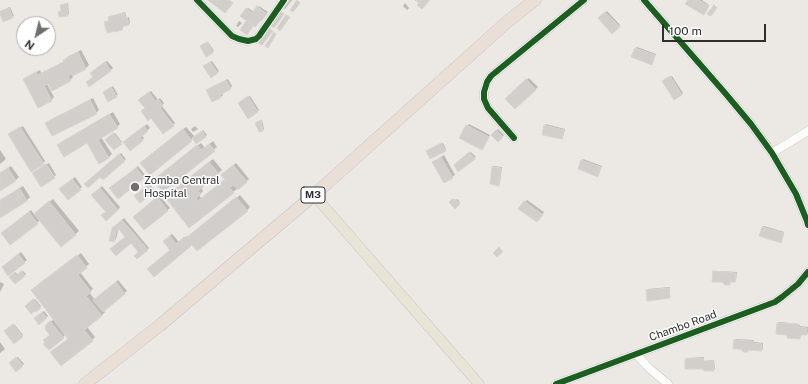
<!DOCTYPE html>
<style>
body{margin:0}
#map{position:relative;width:808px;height:384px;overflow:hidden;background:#ece8e4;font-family:"Public Sans",sans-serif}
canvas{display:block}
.north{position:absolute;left:16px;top:16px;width:40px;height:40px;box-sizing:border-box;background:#fff;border:1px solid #ababab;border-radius:50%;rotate:215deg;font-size:11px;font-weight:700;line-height:16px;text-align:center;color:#2e2e2e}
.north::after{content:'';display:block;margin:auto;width:14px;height:18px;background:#706f6e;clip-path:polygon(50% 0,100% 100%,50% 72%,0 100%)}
.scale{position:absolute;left:662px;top:24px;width:104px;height:18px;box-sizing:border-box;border:2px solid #2e2e2e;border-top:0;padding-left:5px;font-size:12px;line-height:14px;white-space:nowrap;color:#2e2e2e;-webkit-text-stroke:3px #fff;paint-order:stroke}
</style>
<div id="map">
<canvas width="808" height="384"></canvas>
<div class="north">N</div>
<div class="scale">100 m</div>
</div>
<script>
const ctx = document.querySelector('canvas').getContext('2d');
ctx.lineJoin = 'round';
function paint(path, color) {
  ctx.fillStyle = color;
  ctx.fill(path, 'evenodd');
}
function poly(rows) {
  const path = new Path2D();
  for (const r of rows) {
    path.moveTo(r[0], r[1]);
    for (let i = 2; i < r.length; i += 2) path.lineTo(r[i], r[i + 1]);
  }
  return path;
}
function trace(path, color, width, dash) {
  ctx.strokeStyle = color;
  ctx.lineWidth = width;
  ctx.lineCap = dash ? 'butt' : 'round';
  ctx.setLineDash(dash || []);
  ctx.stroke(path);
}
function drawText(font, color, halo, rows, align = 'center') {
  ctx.font = font + ' "Public Sans",sans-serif';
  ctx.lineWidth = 3;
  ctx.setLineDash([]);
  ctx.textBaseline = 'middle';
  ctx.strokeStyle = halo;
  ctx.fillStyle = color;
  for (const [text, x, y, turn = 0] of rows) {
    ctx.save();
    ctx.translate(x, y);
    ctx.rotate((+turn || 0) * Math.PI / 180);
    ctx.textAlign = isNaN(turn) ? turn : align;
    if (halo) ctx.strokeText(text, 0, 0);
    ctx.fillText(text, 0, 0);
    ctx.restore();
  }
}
paint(poly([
 [290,0,292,0,285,9,284,8],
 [689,0,702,0,709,5,705,12],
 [68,3,69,14,68,15,59,12,62,11,61,5,63,4],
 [405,3,409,8,407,10,403,6],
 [259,6,268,12,263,18,254,24,248,32,247,22,248,20,246,9,248,8,254,12],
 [10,7,14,16,4,21,1,11],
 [607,11,620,25,612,33,599,18],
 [125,12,127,19,129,17,130,23,129,24,122,26,123,28,121,30,105,23,110,20,109,17,111,16],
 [239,21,242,23,238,27,236,26],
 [208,42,214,51,207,56,202,45],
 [637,47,656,54,652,64,636,48],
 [81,50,89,65,86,68,72,75,73,77,70,80,47,84,54,97,51,101,24,80,27,77,40,70,41,73,65,61,67,57],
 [107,61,113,68,90,85,94,77,93,71],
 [212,61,219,71,212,77,206,65],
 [672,76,683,93,681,95,665,80],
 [529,78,538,87,515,108,506,99],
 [228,79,232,86,230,89,222,93,223,95,221,97,210,88],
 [113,86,118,95,116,96,105,91],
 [151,91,158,100,160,98,164,103,162,106,175,123,173,125,146,108,142,98],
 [250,96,259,110,248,118,240,102],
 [93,98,99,110,96,113,47,123,50,120],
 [113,112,120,124,117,127,101,137,112,154,109,157,100,162,87,142,58,145,61,142],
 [262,120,264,129,263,130,257,122],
 [147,124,150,128,142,135,144,138,142,140,127,140],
 [469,124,490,135,484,147,467,126],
 [546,124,565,129,563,137,562,138,545,126],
 [23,126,45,161,43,163,12,132],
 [195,126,198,129,193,132,191,129],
 [186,127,195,137,203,130,207,135,197,143,193,138,150,173,145,160],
 [498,129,504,135,498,141,492,135],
 [115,133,122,142,114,149,106,140],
 [213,141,217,147,163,191,158,178,201,143,205,148],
 [443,143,446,149,445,150,428,150],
 [0,150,6,159,0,164],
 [471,152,476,157,458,170,455,165],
 [121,153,126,159,124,161,88,182],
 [444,155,455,175,444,182,433,162],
 [213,159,222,170,201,187,203,191,199,195,201,198,226,179,224,173,236,163,249,179,190,227,169,194],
 [583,159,602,166,598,176,579,168],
 [49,163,56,175,54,177,36,171],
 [11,166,19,177,16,180,0,190,0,173],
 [138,166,145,175,143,178,113,186],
 [494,166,502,167,500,183,499,184,493,167],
 [75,177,82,187,68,199,63,187],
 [150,184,154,190,140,202,135,196],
 [23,186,30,197,27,200,0,217,0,200],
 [102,186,120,207,118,210,107,211,95,193],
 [240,195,250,207,247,210,192,244,154,275,171,250,166,239,172,234,179,242,187,236,188,237],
 [160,196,170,208,144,229,137,215],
 [53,199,79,231,61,246,40,220,11,244,4,231,31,210,34,214],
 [454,199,455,201,457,199,460,202,455,207,450,202],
 [527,200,544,212,539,219,525,202],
 [124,218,149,248,147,250,139,252,119,227,116,239,114,241,115,226],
 [764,226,784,232,782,240,781,242,762,227],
 [21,252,27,260,9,274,5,265],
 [81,253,89,264,80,272,93,289,89,292,95,300,118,280,127,291,103,310,105,312,102,315,87,327,95,337,92,340,69,338,66,334,63,337,51,335,48,324,54,319,34,289],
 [23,271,26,274,16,283,10,277,15,272,18,275],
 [715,271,737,272,736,280,735,281,731,281,729,284,714,272],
 [0,282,4,284,0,292],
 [670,287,670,296,669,298,647,290,648,289],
 [35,299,41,306,36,311,26,306],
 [44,311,48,316,39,323,35,318],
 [779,322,799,324,800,326,808,327,808,333,806,334,801,334,801,336,800,338,789,334,778,323],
 [14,324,23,335,14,342,6,331],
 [736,339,753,340,754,342,763,343,763,349,761,350,749,349,747,351,735,341],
 [0,342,5,349,0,353],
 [18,357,24,364,16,370,12,361],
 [704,357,704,361,714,360,715,369,713,370,704,368,686,359,687,358]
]), '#0003');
const building = poly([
 [208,0,229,0,233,3,225,13,208,0],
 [297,0,300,3,293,12,290,10,297,0],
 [415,0,430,0,422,9,417,5,419,3,415,0],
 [688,0,699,0,709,6,704,15,685,4,688,0],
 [67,4,68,16,59,17,58,12,61,11,60,5,67,4],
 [714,5,717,8,711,16,707,14,714,5],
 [257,6,267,14,262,20,259,22,255,27,240,16,246,8,252,13,257,6],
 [9,8,13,18,3,22,0,14,0,11,9,8],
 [280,11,284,14,274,28,270,25,280,11],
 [605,12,620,27,612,34,598,18,605,12],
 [124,13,126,19,127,17,129,25,121,27,122,30,115,32,115,31,107,33,104,22,109,21,108,17,124,13],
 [286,15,290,17,280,31,277,28,286,15],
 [246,21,253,26,247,35,240,30,246,21],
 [269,28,273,31,262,45,258,43,269,28],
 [274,32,276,34,268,48,265,46,274,32],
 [207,42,213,53,206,57,200,46,207,42],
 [635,48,655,55,652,65,631,57,635,48],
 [78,52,86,69,73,76,71,74,68,76,71,81,52,91,48,84,44,86,52,101,38,108,23,79,36,72,38,75,64,62,63,60,78,52],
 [105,62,111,71,89,87,86,82,93,77,90,73,105,62],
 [210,62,218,73,211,78,203,66,210,62],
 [670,76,682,95,674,100,662,81,670,76],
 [526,79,536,90,515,109,505,99,526,79],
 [226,80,231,89,220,95,221,98,212,102,206,90,226,80],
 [111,87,117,97,108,102,103,92,111,87],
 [149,92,155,101,158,99,163,106,160,108,174,126,163,134,151,118,148,121,141,111,145,108,138,100,149,92],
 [248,96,258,112,248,119,238,103,248,96],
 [90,100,97,114,52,136,45,123,90,100],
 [109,114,118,128,98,140,109,158,99,164,87,143,64,157,57,145,109,114],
 [261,120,263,131,259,132,255,123,261,120],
 [466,125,489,137,482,150,459,138,466,125],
 [544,125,564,130,562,139,542,135,544,125],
 [144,126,148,131,140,138,143,141,130,151,123,142,144,126],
 [20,127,44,164,31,172,8,134,20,127],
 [183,129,192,141,150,175,140,163,183,129],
 [496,130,503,137,498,142,491,135,496,130],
 [202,131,206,137,196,144,192,138,202,131],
 [113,133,122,144,114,150,105,140,113,133],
 [441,143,446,151,430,159,426,151,441,143],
 [209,144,215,151,163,192,153,180,197,145,201,150,209,144],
 [469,152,475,159,458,172,454,165,469,152],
 [119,154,125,161,103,180,100,177,88,188,84,184,119,154],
 [441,157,453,178,444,183,432,162,441,157],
 [581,160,601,167,598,177,578,169,581,160],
 [209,162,219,174,198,191,201,194,196,198,198,201,224,180,234,193,189,228,165,197,209,162],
 [46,164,55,178,41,187,32,173,46,164],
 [233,165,247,182,238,190,234,185,231,187,221,175,233,165],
 [492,167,501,168,499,186,490,184,492,167],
 [8,168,16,181,0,191,0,173,8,168],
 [136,168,144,178,118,199,109,188,136,168],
 [72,179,81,190,68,200,59,189,72,179],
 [148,185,154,192,140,203,134,196,148,185],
 [100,188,118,210,106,221,101,215,106,212,91,195,100,188],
 [20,189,27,201,0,218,0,200,20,189],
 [157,197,168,211,144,230,133,217,157,197],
 [236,197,248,211,197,251,186,238,236,197],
 [452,199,454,201,455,199,460,204,455,209,449,202,452,199],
 [49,201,76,235,61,247,34,214,49,201],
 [524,201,543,215,537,222,518,209,524,201],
 [29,212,38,224,10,245,1,233,29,212],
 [122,220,148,250,137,259,134,256,138,252,131,243,116,256,110,249,125,237,119,229,116,232,114,242,109,241,112,228,122,220],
 [762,227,784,233,781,243,759,236,762,227],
 [170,236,176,244,184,237,191,246,154,277,147,269,170,250,163,241,170,236],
 [499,247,503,252,497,257,493,253,499,247],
 [18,254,25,263,8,276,2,267,18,254],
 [77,255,87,268,78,275,91,292,86,296,102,316,84,330,93,341,61,366,50,352,68,339,31,290,77,255],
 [21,271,25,276,15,284,9,277,14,273,16,276,21,271],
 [713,271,736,273,735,282,730,282,730,285,725,285,722,282,712,282,713,271],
 [116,282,125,294,103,312,93,300,116,282],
 [669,288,670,298,647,301,646,290,669,288],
 [33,299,41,308,36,312,35,311,31,314,25,306,33,299],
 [42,312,47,318,39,325,34,318,42,312],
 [50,321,64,338,49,350,43,344,45,343,43,340,50,335,45,329,46,328,45,326,50,321],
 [777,323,798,324,799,327,807,328,807,335,801,335,800,339,787,338,787,335,776,334,777,323],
 [13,324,23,337,14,344,4,331,13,324],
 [734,340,752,341,753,343,762,344,762,351,748,350,748,352,743,352,741,349,733,349,734,340],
 [16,357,23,366,16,372,9,363,16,357],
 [703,358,704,361,714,361,714,371,704,371,703,369,685,369,685,359,703,358]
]);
paint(building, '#d1cecb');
trace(building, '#d7d4d0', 1);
const minor = poly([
 [197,0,232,36,239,39,248,41,256,39,259,36,284,0],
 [644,0,725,93,751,124,772,153,796,194,807,221,808,225],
 [514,138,488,108,484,99,484,92,487,82,491,76,584,0],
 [772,153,808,131],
 [636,354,650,369,668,384],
 [556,384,775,302,782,297,798,284,808,272]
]);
const major = poly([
 [314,195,479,384]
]);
const highway = poly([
 [85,384,159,326,314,195,507,22,535,0]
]);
trace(minor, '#c5c4c5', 9);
trace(major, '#c6c5c4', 11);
trace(highway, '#c6c5c4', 13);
trace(minor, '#fcfcfb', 8);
trace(major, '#e8e4d6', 10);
trace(highway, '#eadfd6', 12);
trace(poly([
 [197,0,232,36,239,39,248,41,256,39,259,36,284,0],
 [644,0,725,93,751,124,772,153,796,194,807,221,808,225],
 [514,138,488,108,484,99,484,92,487,82,491,76,584,0],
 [556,384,775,302,782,297,798,284,808,272]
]), '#1b5e20', 6);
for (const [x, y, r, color] of [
 [135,187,5,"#706f6e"]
]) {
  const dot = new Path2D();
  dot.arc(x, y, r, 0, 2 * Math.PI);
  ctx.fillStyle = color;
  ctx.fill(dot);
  trace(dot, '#fff', 1.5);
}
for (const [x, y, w] of [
 [313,195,24]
]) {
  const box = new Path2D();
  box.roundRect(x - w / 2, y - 8, w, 16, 3);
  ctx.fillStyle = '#fff';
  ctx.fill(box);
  trace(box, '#2e2e2e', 1);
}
drawText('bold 10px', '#2e2e2e', null, [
 ["M3",313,195]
]);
drawText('11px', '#2e2e2e', '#fff', [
 ["Zomba Central",144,181],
 ["Hospital",144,194]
], 'left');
drawText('11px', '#2e2e2e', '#fff', [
 ["Chambo Road",683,326,-20]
]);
</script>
